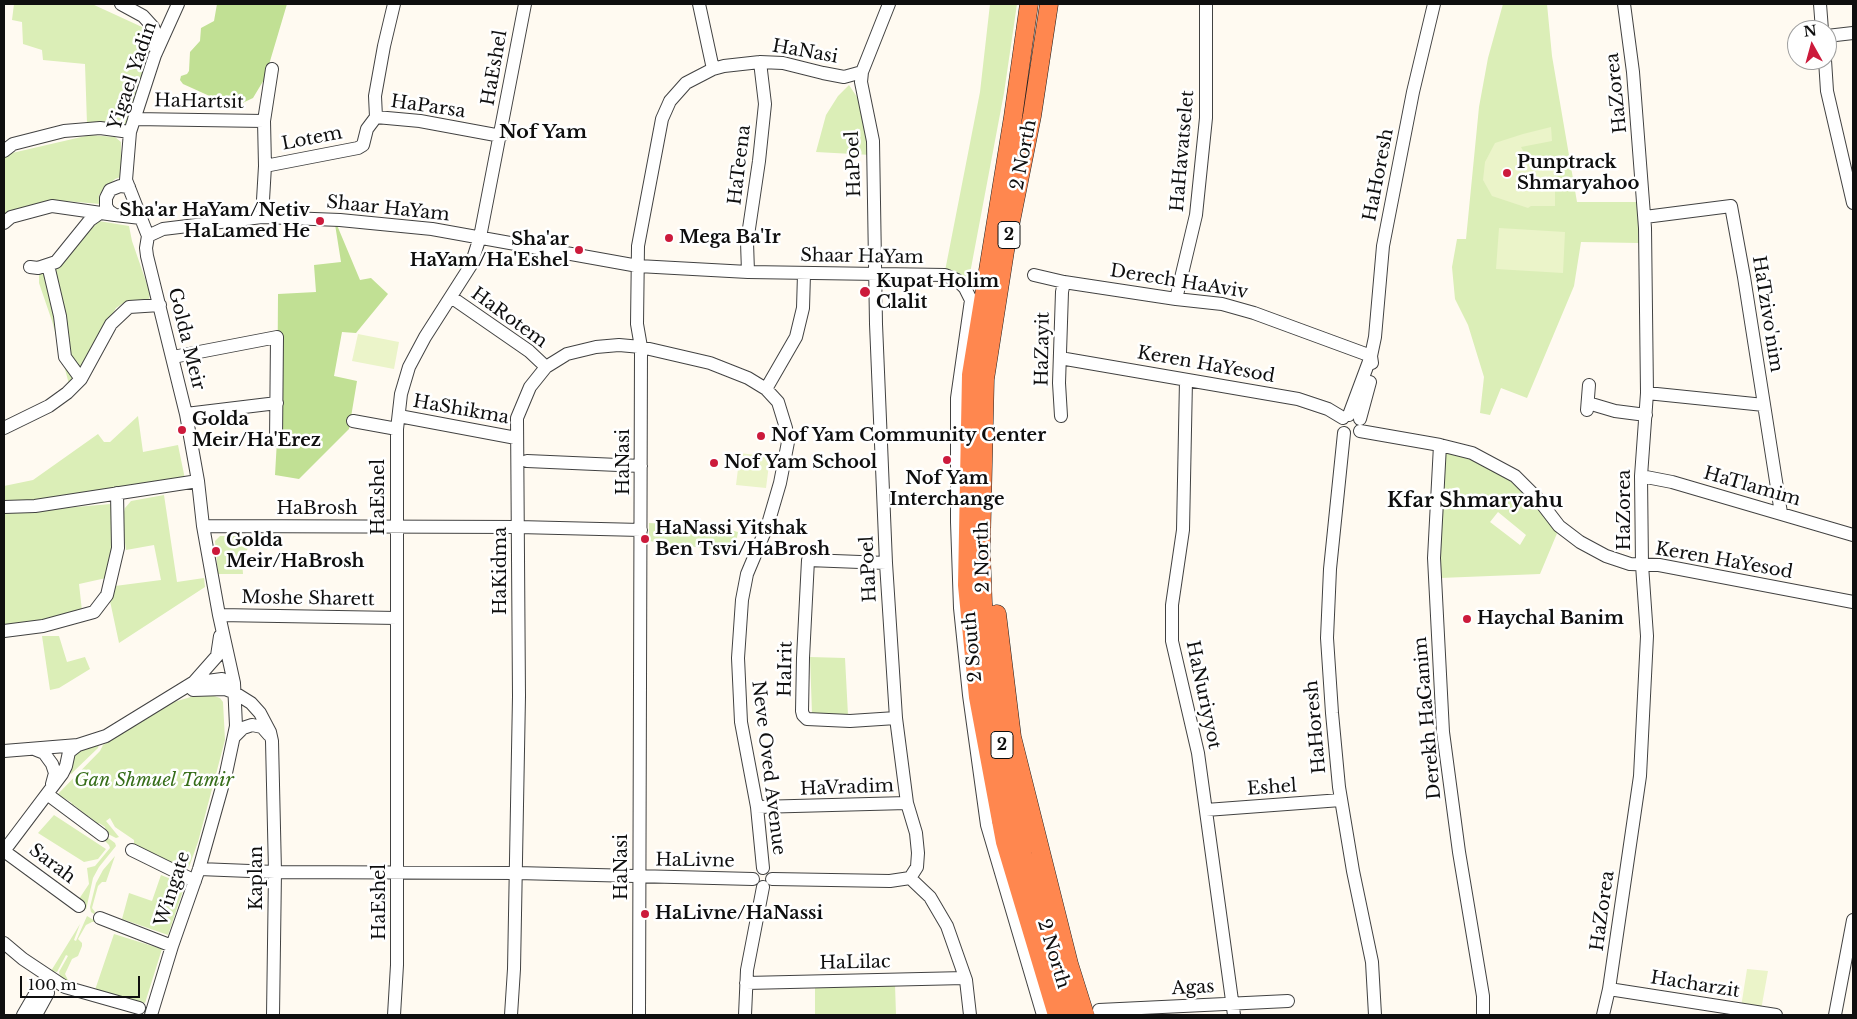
<!DOCTYPE html>
<style>
body{margin:0}
#map{position:relative;width:1857px;height:1019px;overflow:hidden;background:#fffaf1;font-family:"Libre Baskerville",serif}
canvas{display:block}
.frame{position:absolute;inset:0;border:5px solid #0f0f0f;pointer-events:none}
.north{position:absolute;left:1787px;top:20px;width:50px;height:50px;box-sizing:border-box;background:#fff;border:1px solid #9f9f9f;border-radius:50%;rotate:353deg;font-size:14px;font-weight:700;line-height:20px;text-align:center;color:#0f0f0f}
.north::after{content:'';display:block;margin:auto;width:18px;height:22px;background:#cc1a3b;clip-path:polygon(50% 0,100% 100%,50% 72%,0 100%)}
.scale{position:absolute;left:20px;top:976px;width:120px;height:22px;box-sizing:border-box;border:2px solid #0f0f0f;border-top:0;padding-left:6px;font-size:15px;line-height:18px;white-space:nowrap;color:#0f0f0f;-webkit-text-stroke:4px #fff;paint-order:stroke}
</style>
<div id="map">
<canvas width="1857" height="1019"></canvas>
<div class="frame"></div>
<div class="north">N</div>
<div class="scale">100 m</div>
</div>
<script>
const ctx = document.querySelector('canvas').getContext('2d');
ctx.lineJoin = 'round';
function paint(path, color) {
  ctx.fillStyle = color;
  ctx.fill(path, 'evenodd');
}
function poly(rows) {
  const path = new Path2D();
  for (const r of rows) {
    path.moveTo(r[0], r[1]);
    for (let i = 2; i < r.length; i += 2) path.lineTo(r[i], r[i + 1]);
  }
  return path;
}
function trace(path, color, width, dash) {
  ctx.strokeStyle = color;
  ctx.lineWidth = width;
  ctx.lineCap = dash ? 'butt' : 'round';
  ctx.setLineDash(dash || []);
  ctx.stroke(path);
}
function drawText(font, color, halo, rows, align = 'center') {
  ctx.font = font + ' "Libre Baskerville",serif';
  ctx.lineWidth = 5;
  ctx.setLineDash([]);
  ctx.textBaseline = 'middle';
  ctx.strokeStyle = halo;
  ctx.fillStyle = color;
  for (const [text, x, y, turn = 0] of rows) {
    ctx.save();
    ctx.translate(x, y);
    ctx.rotate((+turn || 0) * Math.PI / 180);
    ctx.textAlign = isNaN(turn) ? turn : align;
    if (halo) ctx.strokeText(text, 0, 0);
    ctx.fillText(text, 0, 0);
    ctx.restore();
  }
}
paint(poly([
 [14,4,92,4,142,27,146,33,149,47,148,57,127,124,87,124,85,64,43,60,42,50,23,44,22,22,12,20],
 [990,4,1017,4,1004,93,968,284,945,271,980,92],
 [1503,4,1547,4,1552,56,1577,202,1637,202,1639,243,1581,242,1574,286,1527,398,1501,388,1490,415,1480,413,1484,377,1468,325,1455,299,1452,267,1457,239,1466,239,1479,107,1488,58],
 [849,85,859,100,871,155,816,152,826,115,838,96],
 [90,135,115,137,121,142,121,177,115,179,99,195,100,204,65,201,27,206,4,215,4,142,12,153],
 [99,221,129,226,132,241,150,293,149,300,128,300,116,308,83,364,69,384,52,321,39,283,39,275,55,266],
 [138,416,143,452,178,445,185,479,43,500,4,503,4,486,33,480,98,434,104,442,110,442],
 [1443,449,1472,456,1514,479,1558,531,1540,574,1440,578,1439,558],
 [1498,512,1526,535,1520,545,1490,522],
 [164,495,177,582,204,578,205,587,119,643,110,601,115,586,161,580,154,545,126,550,122,520,125,508,131,501],
 [111,504,112,550,106,578,79,584,82,611,29,623,4,624,4,513],
 [649,523,718,527,738,532,734,552,649,541],
 [220,536,251,536,250,544,242,560,243,574,218,574,215,541],
 [42,636,59,636,67,662,85,657,90,669,59,688,50,690],
 [810,657,845,658,848,715,812,714],
 [211,695,220,698,223,702,225,740,198,842,189,867,185,871,134,845,134,840,115,827,110,818,106,821,119,837,116,838,106,833,105,827,99,823,95,828,93,826,96,822,88,816,85,820,84,819,86,815,74,805,70,809,69,807,72,803,64,798,61,802,55,797,100,751,103,745,174,702,194,696],
 [99,745,98,748,71,774,70,773,73,756,81,750],
 [54,815,106,849,98,859,84,862,38,833],
 [107,837,115,843,116,846,99,867,93,878,86,910,79,899,89,884,87,868,95,866,110,848,109,845,104,840],
 [115,856,106,882,102,882,98,886,92,908,95,912,94,914,91,912,90,907,96,883,103,870],
 [161,875,181,883,183,891,168,935,122,919,129,893,152,901],
 [87,916,97,922,92,922,86,925,78,939,82,943,82,946,78,956,72,959,65,974,68,980,66,983,61,981,59,972,68,956,66,955,57,972,51,971,80,924,74,940,76,941],
 [114,934,162,949,145,1003,95,990],
 [895,984,896,1015,815,1015,815,986]
]), '#dbeeb7');
paint(poly([
 [217,4,287,4,265,78,253,98,234,107,183,84,180,80,181,76,187,74,189,71,190,52,200,41,201,28,214,21],
 [334,218,360,280,371,278,388,294,356,333,342,332,334,376,357,381,349,429,299,479,275,475,277,440,278,294,316,292,314,265,341,262]
]), '#c1e094');
paint(poly([
 [1551,127,1552,141,1521,147,1531,165,1555,165,1555,206,1531,206,1528,208,1492,196,1483,180,1485,162,1495,143,1523,134],
 [1499,228,1565,232,1563,273,1496,269],
 [358,334,399,342,394,369,352,361],
 [740,453,770,457,766,488,736,485],
 [1747,969,1768,971,1761,1010,1741,1007]
]), '#ebf4c9');
const minor = poly([
 [121,4,143,16,153,27,157,37,156,50],
 [394,4,384,46,375,96,376,117,420,121,501,136],
 [699,4,713,69],
 [889,4,862,72,861,82,873,141,876,324,886,563,896,718,907,803,916,833,918,853,917,867,910,878],
 [1820,4,1822,30],
 [1827,36,1853,33],
 [1825,60,1827,91,1853,203],
 [134,119,264,121],
 [4,151,13,144,64,131,100,128,130,132],
 [265,166,358,148,363,145,367,129,376,117],
 [129,187,120,186,110,190,106,198,106,206,109,211,115,215,141,218],
 [262,217,265,166,264,121,272,69],
 [1645,217,1731,206,1744,277,1781,513],
 [4,223,11,217,52,206,115,215],
 [148,236,163,229,262,217,340,220,432,229,638,266,748,272,945,275,957,280,965,288,971,300,957,398,957,522,960,608,969,695,987,825,1043,1015],
 [48,265,60,316,65,357,81,379],
 [30,267,38,268,56,262,90,220,100,213],
 [748,272,747,242,759,161,765,104,760,62],
 [1034,275,1064,282,1176,299,1222,304,1254,313,1371,356,1372,363],
 [451,297,529,351,546,367],
 [1176,299,1196,215,1206,118,1206,4],
 [173,357,277,337,276,440],
 [1060,358,1298,399,1328,409,1343,418],
 [1186,380,1183,530,1172,605,1172,641,1198,753,1234,1015],
 [1647,393,1764,405],
 [1588,403,1615,411,1646,415],
 [1587,410,1589,385],
 [186,414,277,403],
 [1349,415,1371,356,1375,337,1383,246,1413,92,1434,4],
 [399,416,516,438],
 [1061,416,1059,383,1062,292,1064,282],
 [1360,419,1370,382],
 [353,421,397,429],
 [4,428,49,406,67,393,81,379,111,324,129,307,160,305],
 [1360,431,1440,445,1472,453,1515,476,1539,500,1559,526,1580,542,1606,556,1630,564,1659,565,1853,602],
 [1344,433,1330,569,1327,638,1332,713,1339,787,1353,871,1372,962,1375,1015],
 [1440,445,1434,558,1443,732,1459,852,1483,996,1483,1015],
 [527,461,641,466],
 [1641,476,1672,482,1853,535],
 [4,507,35,506,198,481],
 [203,526,518,527,641,530],
 [886,563,808,560,803,658,802,711,803,715,807,719,850,721,896,718],
 [219,615,397,618],
 [4,631,43,626,94,612,107,595,118,548,117,493],
 [200,682,222,679,227,682],
 [193,690,225,689,235,693,251,703,260,713,270,732,272,741,275,872,273,1015],
 [235,736,243,728,252,725,262,727,269,735],
 [34,749,44,753,52,764,55,773,52,784],
 [4,751,78,745,106,736,194,682,217,656,220,636],
 [47,794,102,835],
 [757,807,907,803],
 [1206,810,1341,800],
 [132,850,195,881],
 [4,851,62,774,66,766,69,752,78,745],
 [4,851,79,906],
 [763,868,757,807,741,722,738,658,742,600,747,574,768,524,780,483,788,442,786,428,778,402,766,389,796,337,803,308,804,274],
 [199,869,275,872,517,873,753,879],
 [910,878,930,897,947,926,966,980,970,1015],
 [772,879,890,881,910,878],
 [100,918,172,946],
 [4,943,23,959,65,987,139,1008],
 [746,983,965,978],
 [1609,989,1776,1015],
 [1099,1010,1288,1001],
 [23,1015,38,989,41,986,46,987,48,993,36,1015],
 [151,1015,172,946,199,869,226,773,236,726,234,683,219,615,203,526,198,481,186,414,147,256,146,248,148,236,126,180,130,132,155,55,178,4],
 [394,1015,397,965,397,429,401,394,409,367,425,337,471,265,480,237,525,4],
 [511,1015,514,969,519,696,517,418,530,387,546,367,567,354,596,347,619,345,641,347,710,363,748,378,766,389],
 [639,1015,641,347,637,324,638,246,662,119,670,101,686,83,713,69,724,66,760,62,783,63,823,73,844,77,862,72],
 [745,1015,747,970,763,887],
 [1603,1015,1609,989,1640,776,1647,636,1642,565,1641,476,1647,393,1645,228,1633,72,1624,4],
 [1835,1015,1853,920]
]);
const highway = poly([
 [1029,4,1013,117,971,375,967,585,978,697,1005,842,1057,1015],
 [1049,4,1032,116,1005,251,985,379,981,550,983,603,990,672,1012,802,1023,855,1071,1015],
 [997,614,1012,737,1069,964,1085,1015]
]);
trace(minor, '#424242', 14);
trace(highway, '#202020', 19);
trace(minor, '#fff', 12);
trace(highway, '#ff874f', 18);
for (const [x, y, r, color] of [
 [1507,173,5,"#cc1a3b"],
 [320,221,5,"#cc1a3b"],
 [669,238,5,"#cc1a3b"],
 [579,250,5,"#cc1a3b"],
 [865,292,6,"#cc1a3b"],
 [182,430,5,"#cc1a3b"],
 [761,436,5,"#cc1a3b"],
 [947,460,5,"#cc1a3b"],
 [714,463,5,"#cc1a3b"],
 [645,539,5,"#cc1a3b"],
 [216,551,5,"#cc1a3b"],
 [1467,619,5,"#cc1a3b"],
 [645,914,5,"#cc1a3b"]
]) {
  const dot = new Path2D();
  dot.arc(x, y, r, 0, 2 * Math.PI);
  ctx.fillStyle = color;
  ctx.fill(dot);
  trace(dot, '#fff', 2);
}
for (const [x, y, w] of [
 [1009,235,22],
 [1002,745,22]
]) {
  const box = new Path2D();
  box.roundRect(x - w / 2, y - 13.5, w, 27, 4);
  ctx.fillStyle = '#fff';
  ctx.fill(box);
  trace(box, '#0f0f0f', 1);
}
drawText('bold 16px', '#0f0f0f', null, [
 ["2",1009,235],
 ["2",1002,745]
]);
drawText('18px', '#0f0f0f', '#fff', [
 ["HaNasi",805,52,10],
 ["HaEshel",495,68,-80],
 ["Yigael Yadin",133,76,-71],
 ["HaZorea",1617,93,-96],
 ["HaHartsit",199,102,1],
 ["HaParsa",428,107,8],
 ["Lotem",312,139,-11],
 ["HaHavatselet",1183,151,-85],
 ["2 North",1024,155,-79],
 ["HaPoel",854,164,-92],
 ["HaTeena",740,165,-83],
 ["HaHoresh",1379,175,-79],
 ["Shaar HaYam",388,209,6],
 ["Shaar HaYam",862,257,1],
 ["Derech HaAviv",1179,282,9],
 ["HaTzivo'nim",1767,314,81],
 ["HaRotem",509,318,36],
 ["Golda Meir",186,339,76],
 ["HaZayit",1043,349,-89],
 ["Keren HaYesod",1206,365,10],
 ["HaShikma",461,410,10],
 ["HaNasi",624,462,-90],
 ["HaTlamim",1752,487,16],
 ["HaEshel",379,497,-90],
 ["HaBrosh",317,509],
 ["HaZorea",1625,510,-90],
 ["2 North",983,557,-91],
 ["Keren HaYesod",1724,561,10],
 ["HaPoel",869,569,-93],
 ["HaKidma",501,571,-90],
 ["Moshe Sharett",308,599,1],
 ["2 South",973,647,-95],
 ["HaIrit",786,669,-89],
 ["HaNuriyyot",1203,695,78],
 ["Derekh HaGanim",1428,718,-95],
 ["HaHoresh",1316,727,-95],
 ["Neve Oved Avenue",768,768,83],
 ["HaVradim",847,788,-2],
 ["Eshel",1272,788,-4],
 ["HaLivne",695,861,1],
 ["Sarah",52,864,37],
 ["HaNasi",622,867,-90],
 ["Kaplan",257,878,-90],
 ["Wingate",173,889,-72],
 ["HaEshel",380,902,-90],
 ["HaZorea",1603,911,-82],
 ["2 North",1053,954,73],
 ["HaLilac",855,963,-1],
 ["Hacharzit",1695,985,9],
 ["Agas",1193,988,-3]
]);
drawText('bold 18px', '#0f0f0f', '#fff', [
 ["Punptrack",1517,163],
 ["Shmaryahoo",1517,184],
 ["Sha'ar HaYam/Netiv",310,211,"right"],
 ["HaLamed He",310,232,"right"],
 ["Mega Ba'Ir",679,238],
 ["Sha'ar",569,240,"right"],
 ["HaYam/Ha'Eshel",569,261,"right"],
 ["Kupat Holim",876,282],
 ["Clalit",876,303],
 ["Golda",192,420],
 ["Meir/Ha'Erez",192,441],
 ["Nof Yam Community Center",771,436],
 ["Nof Yam School",724,463],
 ["Nof Yam",947,479,"center"],
 ["Interchange",947,500,"center"],
 ["HaNassi Yitshak",655,529],
 ["Ben Tsvi/HaBrosh",655,550],
 ["Golda",226,541],
 ["Meir/HaBrosh",226,562],
 ["Haychal Banim",1477,619],
 ["HaLivne/HaNassi",655,914]
], 'left');
drawText('italic 18px', '#366d19', '#fff', [
 ["Gan Shmuel Tamir",154,781]
]);
drawText('bold 19px', '#0f0f0f', '#fff', [
 ["Nof Yam",543,133]
]);
drawText('bold 20px', '#0f0f0f', '#fff', [
 ["Kfar Shmaryahu",1475,501]
]);
</script>
